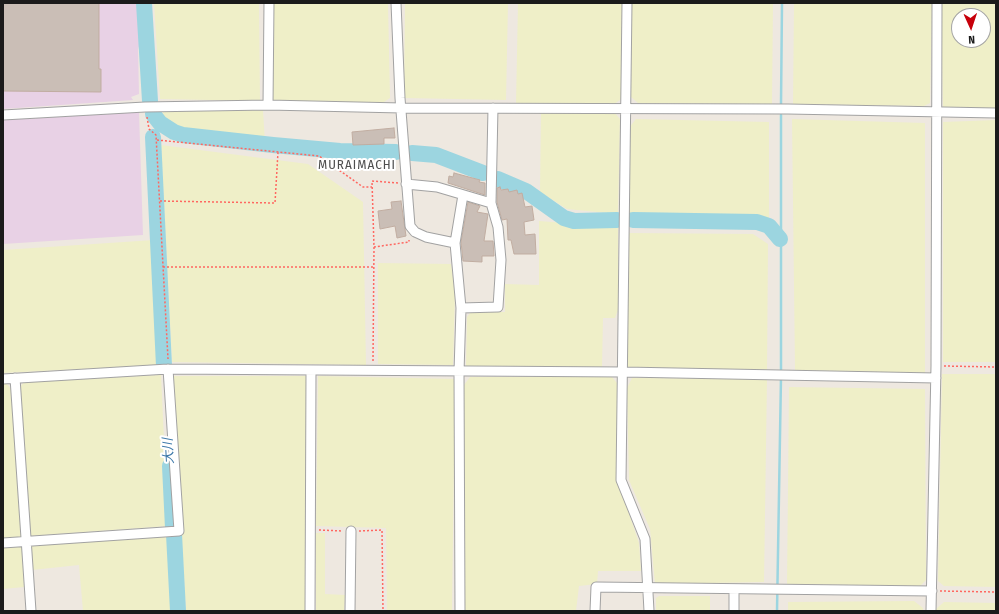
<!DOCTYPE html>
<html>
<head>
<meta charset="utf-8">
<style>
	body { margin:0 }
	#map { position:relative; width:999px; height:614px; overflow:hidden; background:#eee8e0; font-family:"Fira Sans Condensed",sans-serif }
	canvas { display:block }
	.frame { position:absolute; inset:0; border:4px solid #1b1b1b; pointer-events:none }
	.north { position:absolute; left:951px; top:8px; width:40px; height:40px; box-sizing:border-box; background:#fff; border:1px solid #a4a4a4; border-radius:50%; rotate:177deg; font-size:11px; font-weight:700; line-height:16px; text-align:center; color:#1b1b1b }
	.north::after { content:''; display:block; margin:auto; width:14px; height:18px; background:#c7000b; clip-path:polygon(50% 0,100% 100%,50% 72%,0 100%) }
</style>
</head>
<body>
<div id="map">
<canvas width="999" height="614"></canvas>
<div class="frame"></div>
<div class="north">N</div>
</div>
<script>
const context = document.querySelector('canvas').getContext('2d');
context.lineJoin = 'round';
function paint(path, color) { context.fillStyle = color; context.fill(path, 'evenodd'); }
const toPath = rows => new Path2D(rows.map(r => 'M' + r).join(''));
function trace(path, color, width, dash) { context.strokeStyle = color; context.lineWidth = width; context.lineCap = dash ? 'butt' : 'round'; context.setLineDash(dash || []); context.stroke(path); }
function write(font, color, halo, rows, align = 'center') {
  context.font = font + ' "Fira Sans Condensed","Noto Sans JP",sans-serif'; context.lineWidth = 4; context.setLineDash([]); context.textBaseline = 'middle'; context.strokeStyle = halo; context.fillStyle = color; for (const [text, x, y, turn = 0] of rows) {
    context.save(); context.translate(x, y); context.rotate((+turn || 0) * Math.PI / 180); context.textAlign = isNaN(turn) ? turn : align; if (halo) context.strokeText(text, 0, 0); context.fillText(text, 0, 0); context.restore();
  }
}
paint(toPath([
	[3,3,141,3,143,34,138,49,139,94,131,97,133,100,3,109],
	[139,112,143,235,3,244,3,120]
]), '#e8d1e5');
paint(toPath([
	[154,3,259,3,260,101,160,99],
	[274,3,388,3,390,98,381,104,272,101],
	[405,3,508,3,506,100,404,98],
	[518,3,622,3,621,99,613,105,516,103],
	[632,3,773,3,772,104,638,103,631,97],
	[794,3,932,3,930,103,924,106,793,104],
	[941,3,996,3,996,108,943,108],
	[959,16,983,16,983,40,959,40],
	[163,108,263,110,265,142,177,130,162,119],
	[541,112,614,112,620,119,618,214,567,209,540,192],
	[636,119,769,122,769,219,629,217,628,129],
	[792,119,925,123,925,373,795,370],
	[996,120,996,362,943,362,943,122],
	[161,145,308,164,363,202,366,365,172,362],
	[539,221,618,227,618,310,615,318,603,318,602,367,466,366,467,317,471,312,505,312,505,284,539,285],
	[628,233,753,234,768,244,767,374,637,374,625,367],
	[154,240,161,365,3,373,3,250],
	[378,263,451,264,455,293,453,365,378,364],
	[942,374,996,374,996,587,944,586,938,581],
	[161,375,168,526,30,536,20,387,24,382],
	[172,376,308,376,306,611,186,611],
	[318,376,455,379,452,611,387,611,386,528,316,526],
	[470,377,612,377,617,383,618,481,639,543,641,571,598,571,597,584,579,586,576,611,464,611,464,385],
	[632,378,767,379,764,582,655,584,650,529,629,480,627,388],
	[3,383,6,383,12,390,23,538,3,539],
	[789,387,925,389,926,580,920,586,787,584],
	[316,533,325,533,325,594,345,595,344,611,316,611],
	[169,536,173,611,83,611,79,565,32,570,30,544],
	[3,547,22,547,24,587,3,589],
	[659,596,710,596,710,611,656,611,656,598],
	[914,601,923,608,923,611,788,611,788,602],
	[944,602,996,603,996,611,936,611,936,609]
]), '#efefc8');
trace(toPath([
	[781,104,782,3],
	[781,372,781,115],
	[777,611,781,377]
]), '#9cd5e0', 2.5);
trace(toPath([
	[144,3,150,101],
	[153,114,160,123,174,132,183,135,273,145,340,151,396,152],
	[153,137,164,366],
	[412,153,436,155,483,173],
	[498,179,526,191,564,218,574,221,617,220],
	[633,220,757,222,769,226,780,239],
	[170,466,173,528],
	[174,534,178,611]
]), '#9cd5e0', 16);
const building = toPath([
	[3,3,99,3,99,69,101,69,101,92,3,91,3,3],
	[394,128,395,138,384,138,384,144,353,145,352,132,394,128],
	[454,173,480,180,479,182,485,183,485,195,448,183,449,176,453,177,454,173],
	[500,187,501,190,508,189,509,192,517,190,518,194,522,193,525,207,532,206,534,220,524,222,525,235,535,234,536,254,514,254,511,240,508,240,507,219,502,220,497,202,497,188,500,187],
	[401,201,406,236,397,238,395,226,380,229,378,211,392,209,391,202,401,201],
	[468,202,480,206,477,212,488,214,484,241,493,241,494,256,482,256,482,262,463,261,461,242,468,202]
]);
paint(building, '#cabeb6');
trace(building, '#c1ada1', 1);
const minor = toPath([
	[396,3,400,98,410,226,415,232,426,237,455,243,461,308,459,372,460,611],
	[627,3,621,480,645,539,649,611],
	[268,105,269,3],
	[3,115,145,107,268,105,402,108,788,109,996,113],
	[406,184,437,187,491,203,498,227,501,260,498,307,461,308],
	[491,203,493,108],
	[455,243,463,195],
	[15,378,31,611],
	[3,379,168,369,624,372,936,378],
	[3,543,179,531,168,369],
	[310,611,311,370],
	[350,611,351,531],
	[595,611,596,587,932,591],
	[734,611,734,590],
	[931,611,936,366,937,3]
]);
trace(minor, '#a2a2a2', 11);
trace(toPath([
	[147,117,149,129,156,135,168,359],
	[157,140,319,156,363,187,372,187],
	[398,183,372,181,374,247,409,242,409,240],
	[160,201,275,203,278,152],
	[163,267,374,267],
	[373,361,374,247],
	[944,366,996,367],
	[319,530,343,531],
	[359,531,382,530,383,611],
	[940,591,996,592]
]), '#ff6760', 1.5, [2, 2]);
trace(minor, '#fff', 9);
context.letterSpacing = '1px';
write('13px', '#4e4e4e', '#fff', [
	["MURAIMACHI",357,165]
]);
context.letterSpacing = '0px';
write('italic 13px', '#3f7aaa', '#fff', [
	["大川",169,451,-93]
]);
</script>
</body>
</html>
